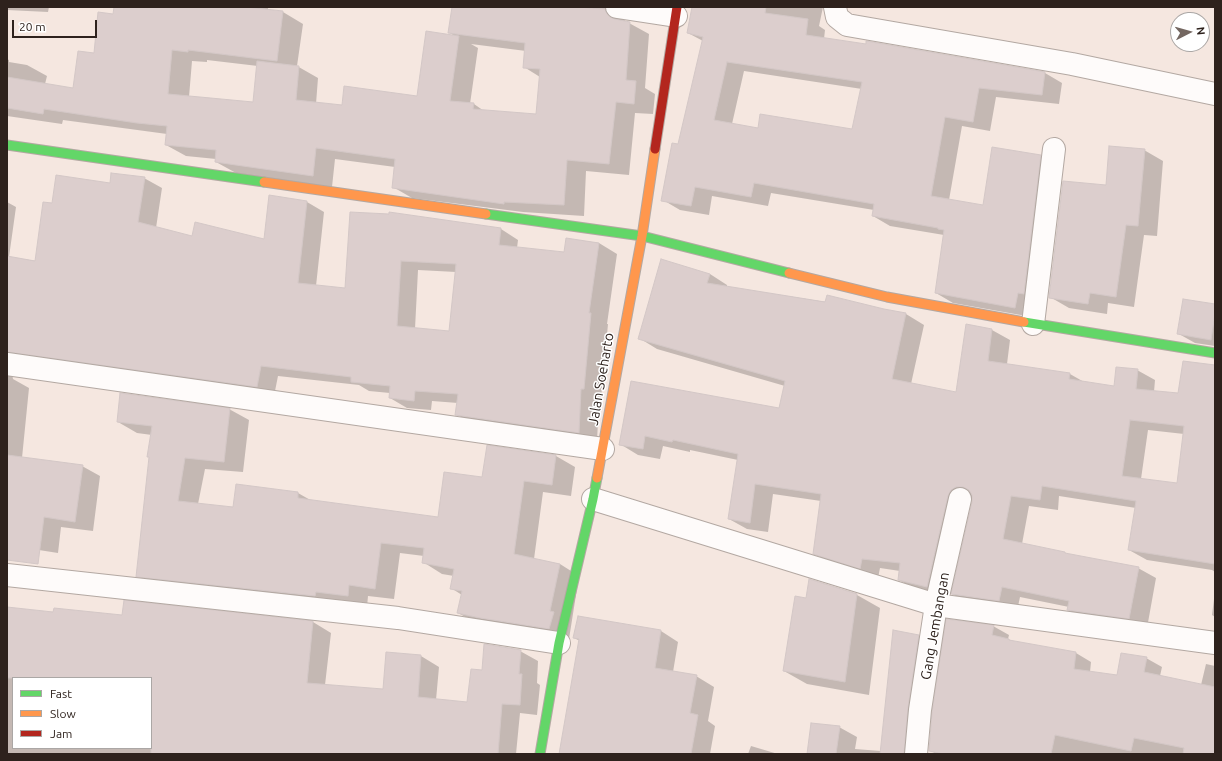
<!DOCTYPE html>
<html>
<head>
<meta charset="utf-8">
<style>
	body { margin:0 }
	#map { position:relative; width:1222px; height:761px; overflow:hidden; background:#f5e7e0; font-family:Ubuntu,sans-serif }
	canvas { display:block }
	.frame { position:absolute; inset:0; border:8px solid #2e221d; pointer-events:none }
	.legend { position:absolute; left:12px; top:677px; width:140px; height:72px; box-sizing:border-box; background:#fff; border:1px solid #aba7a5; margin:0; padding:5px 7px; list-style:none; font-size:12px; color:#2e221d }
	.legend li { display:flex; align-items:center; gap:8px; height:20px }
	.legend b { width:20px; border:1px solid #aba7a5 }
	.north { position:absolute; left:1170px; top:12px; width:40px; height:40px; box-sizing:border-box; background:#fff; border:1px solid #aba7a5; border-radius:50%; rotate:84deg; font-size:11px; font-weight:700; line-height:16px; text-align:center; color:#2e221d }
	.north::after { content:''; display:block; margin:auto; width:14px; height:18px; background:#746761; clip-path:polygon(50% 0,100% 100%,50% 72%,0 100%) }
	.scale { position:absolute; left:12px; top:20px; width:85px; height:18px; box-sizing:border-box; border:2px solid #2e221d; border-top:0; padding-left:5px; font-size:12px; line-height:14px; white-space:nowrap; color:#2e221d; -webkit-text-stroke:3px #fff; paint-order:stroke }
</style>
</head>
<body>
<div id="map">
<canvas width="1222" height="761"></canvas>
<div class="frame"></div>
<ul class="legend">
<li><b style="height:5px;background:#63d668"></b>Fast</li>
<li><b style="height:5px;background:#ff974d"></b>Slow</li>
<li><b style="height:5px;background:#b3261e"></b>Jam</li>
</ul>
<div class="north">N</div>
<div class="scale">20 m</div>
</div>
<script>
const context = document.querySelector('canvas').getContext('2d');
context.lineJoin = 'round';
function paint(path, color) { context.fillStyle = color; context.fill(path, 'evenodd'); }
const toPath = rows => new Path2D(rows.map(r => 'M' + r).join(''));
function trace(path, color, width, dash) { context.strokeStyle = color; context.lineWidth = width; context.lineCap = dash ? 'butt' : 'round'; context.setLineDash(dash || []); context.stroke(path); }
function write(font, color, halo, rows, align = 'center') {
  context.font = font + ' Ubuntu,sans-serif'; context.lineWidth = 3; context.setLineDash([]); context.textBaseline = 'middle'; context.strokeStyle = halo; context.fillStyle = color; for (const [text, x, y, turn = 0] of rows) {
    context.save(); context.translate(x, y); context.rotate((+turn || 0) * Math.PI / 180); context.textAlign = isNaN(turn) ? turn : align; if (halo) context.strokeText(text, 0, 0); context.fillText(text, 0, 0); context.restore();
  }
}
paint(toPath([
	[7,7,49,7,48,12,7,10],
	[115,7,268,7,268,11,283,12,303,24,297,66,318,78,316,104,343,107,417,97,456,37,450,33,453,7,632,7,624,17,625,22,629,23,649,34,645,88,655,94,653,114,635,113,629,175,586,171,584,216,523,212,412,198,393,187,395,167,335,159,332,187,236,173,216,162,216,159,186,156,166,145,167,134,63,120,62,124,7,116,7,59,9,60,9,62,27,65,47,76,45,84,74,89,95,54,114,15],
	[471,44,526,51,524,67,540,77,537,115,484,111,474,104,470,104,478,48],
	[207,60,258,66,254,103,189,97,192,61,207,62],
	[693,7,823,7,819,26,825,30,824,39,1045,73,1062,83,1059,104,996,97,990,131,962,126,949,200,984,206,1040,156,1058,166,1032,317,953,303,936,293,944,235,890,226,873,216,874,210,771,193,768,206,712,196,709,215,680,210,663,200,679,145,703,41,688,33],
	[744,71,862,89,853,130,759,129,732,124],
	[1144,150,1163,161,1157,236,1144,235,1134,307,1108,303,1107,314,1069,308,1050,297],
	[144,178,162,188,156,228,193,237,265,240,307,202,324,212,316,286,346,289,351,213,501,229,518,240,517,248,565,253,567,239,599,243,617,254,607,324,608,324,601,399,599,399,597,442,473,424,456,414,458,403,432,401,431,410,407,408,390,398,390,393,369,391,359,385,278,376,274,396,12,373,13,379,29,388,22,458,82,466,100,476,93,531,61,527,58,553,7,545,7,202,16,207,9,257,36,261,52,205,111,184],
	[418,270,456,272,450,332,415,329],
	[710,274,727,285,727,287,906,314,924,325,911,384,957,393,967,326,992,330,1010,340,1007,364,1070,374,1084,382,1115,387,1137,370,1155,380,1154,392,1179,394,1215,366,1215,572,1212,570,1147,560,1129,550,1136,508,1059,496,1058,510,1029,506,1022,544,1065,553,1069,555,1138,568,1156,578,1147,628,1086,620,1068,610,1069,607,1020,597,1017,611,970,604,952,594,973,498,969,500,945,596,917,590,899,580,900,571,880,568,878,578,832,564,814,553,821,501,773,494,768,532,747,529,729,519,738,460,690,450,690,452,663,446,660,459,638,455,620,444,631,382,780,409,785,386,657,349,639,338],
	[1148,430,1184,434,1178,484,1141,479],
	[1215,305,1215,346,1195,343,1179,334],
	[229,409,249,420,243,472,205,469,198,504,234,508,237,485,298,493,312,501,439,518,483,478,556,456,575,467,571,496,543,492,534,559,560,564,579,576,569,639,478,624,458,613,462,595,451,588,454,576,442,574,423,562,424,556,400,553,394,599,368,596,367,607,156,587,137,576,152,435,137,433,118,422],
	[1215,591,1215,617,1212,615],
	[857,595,880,608,869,695,807,684,784,671,807,599],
	[7,609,54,613,123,616,313,622,331,633,325,685,384,690,387,653,421,656,439,667,436,700,468,703,483,671,520,651,538,661,537,683,540,685,537,715,520,713,516,754,7,754],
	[13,678,151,678,151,748,13,748],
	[993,626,1009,635,1008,639,1012,641,1076,653,1091,662,1090,672,1118,676,1146,658,1162,667,1160,676,1201,685,1206,664,1215,666,1215,754,936,754,930,750],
	[661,631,678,642,673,672,696,676,714,687,708,721,715,726,710,754,560,754,580,641,574,638],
	[918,636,936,646,922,754,808,754,839,727,857,737,855,749,881,751],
	[751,746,778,754,748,754]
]), '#0003');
const building = toPath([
	[114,7,246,7,283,11,277,61,188,50,188,52,172,50,168,94,253,102,257,61,299,66,296,100,342,105,344,86,417,96,426,31,459,36,450,101,474,103,473,109,536,114,540,69,523,68,525,43,448,33,452,7,578,7,605,9,606,12,610,17,615,19,630,22,626,80,636,81,634,104,616,102,609,164,567,160,564,205,504,202,504,204,392,188,395,159,316,148,313,176,215,162,216,150,165,145,167,126,137,123,44,109,43,114,7,108,7,77,73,88,78,51,94,53,98,12,113,14,114,7],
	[692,7,766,7,765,13,808,19,806,35,866,44,866,41,1045,72,1042,95,979,88,973,122,945,117,931,196,983,205,992,147,1041,155,1024,294,1018,293,1015,308,935,293,944,230,938,229,938,228,872,216,874,204,754,183,751,197,695,187,691,206,661,201,672,143,678,144,703,37,687,33,692,7],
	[727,62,862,82,852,129,760,114,758,128,714,120,727,62],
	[1109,146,1145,149,1138,226,1126,225,1116,297,1090,293,1088,304,1049,298,1063,181,1106,185,1109,146],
	[111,173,145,177,138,222,192,236,195,222,264,239,269,195,307,201,298,283,345,288,350,212,389,214,389,212,501,228,499,245,564,252,566,238,599,243,589,313,591,313,584,389,581,389,579,433,455,415,458,394,415,391,414,401,389,398,390,386,351,382,351,377,261,366,257,387,7,352,7,256,35,261,43,202,52,203,56,175,110,183,111,173],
	[401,261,456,264,449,331,397,326,401,261],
	[661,259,710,274,707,283,825,302,827,295,884,309,906,313,892,379,956,392,966,324,992,329,988,361,1070,373,1069,379,1114,386,1116,367,1138,369,1136,389,1178,393,1183,361,1215,365,1215,564,1128,550,1136,501,1042,486,1040,500,1011,496,1003,539,1065,552,1065,553,1139,567,1129,619,1067,610,1069,601,1002,587,999,601,951,594,972,502,972,495,969,490,963,487,956,487,951,490,948,496,927,587,898,580,900,563,862,559,860,569,813,554,821,494,755,484,750,523,728,519,738,454,673,440,672,442,645,436,643,449,619,445,631,381,779,408,785,381,638,339,661,259],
	[1130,420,1184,426,1177,483,1122,476,1130,420],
	[1183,299,1215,304,1215,314,1211,340,1177,334,1183,299],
	[120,393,230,408,224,462,185,458,178,501,233,507,236,484,298,492,298,498,438,517,444,472,482,477,487,445,556,455,552,485,524,481,514,554,560,564,550,611,554,612,549,629,480,618,457,613,462,591,450,589,454,569,422,563,424,548,381,543,375,589,349,585,348,596,316,592,315,596,136,577,149,457,147,457,152,426,117,422,120,393],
	[7,455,83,465,75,522,44,517,38,564,7,560,7,455],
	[809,579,857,594,845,682,783,671,795,596,806,598,809,579],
	[124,600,313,621,307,683,383,689,386,652,421,655,418,697,467,702,471,669,482,670,484,644,521,650,519,674,522,674,520,705,502,704,498,754,151,754,151,678,7,678,7,607,53,612,54,608,122,615,124,600],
	[578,616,661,630,655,668,697,675,690,713,698,715,691,754,559,754,579,639,573,638,578,616],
	[946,619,994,625,992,635,1009,639,1009,640,1076,652,1074,669,1117,675,1121,653,1147,657,1144,672,1215,687,1215,754,1183,754,1184,748,1134,738,1131,751,1055,735,1051,754,943,754,929,751,932,712,946,619],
	[893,630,919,635,908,708,904,754,880,754,893,630],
	[811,723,840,726,836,754,807,754,811,723]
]);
paint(building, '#dccecd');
trace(building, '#d3c7c6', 1);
const street = toPath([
	[617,7,676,16],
	[835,7,837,17,847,25,1072,64,1215,94],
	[1033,324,1054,149],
	[7,364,603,449],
	[593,499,936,605,1215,643],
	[7,575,398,618,559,643],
	[916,754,920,710,936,605,960,499]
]);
const fast = toPath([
	[7,145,264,182],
	[486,214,642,236,789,273],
	[1024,322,1215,353],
	[540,754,559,643,593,499,597,478]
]);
const slow = toPath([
	[264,182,486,214],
	[789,273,887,297,1024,322],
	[597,478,642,236,655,149]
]);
const jam = toPath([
	[655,149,677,7]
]);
trace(street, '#b3a8a2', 24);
trace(fast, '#b3a8a2', 11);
trace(slow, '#b3a8a2', 11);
trace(jam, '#b3a8a2', 11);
trace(street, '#fefbfa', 22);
trace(fast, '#63d668', 9);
trace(slow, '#ff974d', 9);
trace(jam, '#b3261e', 9);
write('14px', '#2e221d', '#fff', [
	["Jalan Soeharto",601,379,-80],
	["Gang Jembangan",935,626,-80]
]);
</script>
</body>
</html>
